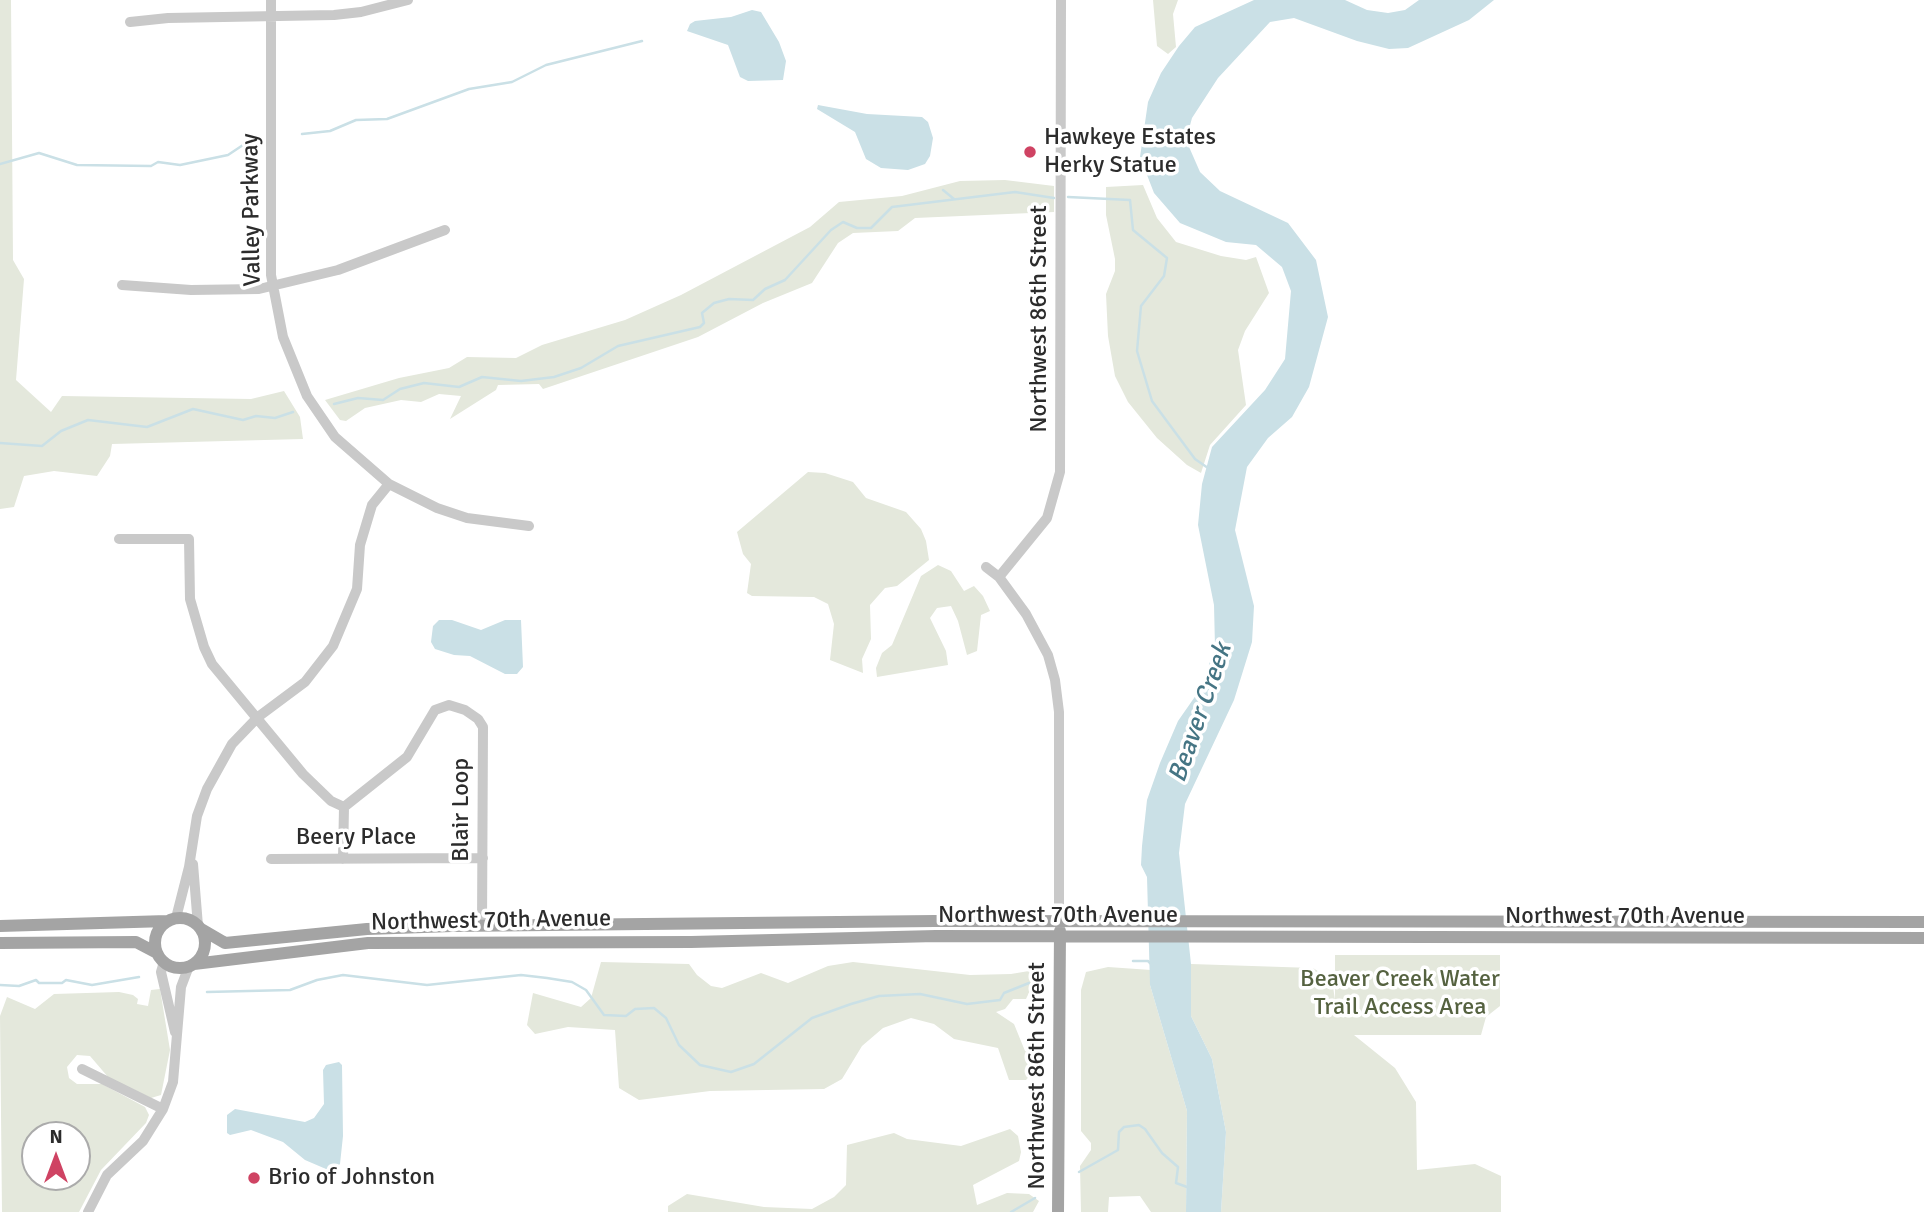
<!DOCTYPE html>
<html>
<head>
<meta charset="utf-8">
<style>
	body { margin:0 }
	#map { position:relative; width:1924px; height:1212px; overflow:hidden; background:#fff; font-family:Signika,sans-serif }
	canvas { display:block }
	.north { position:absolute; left:21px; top:1121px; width:70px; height:70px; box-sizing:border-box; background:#fff; border:2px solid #ababab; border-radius:50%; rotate:0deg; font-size:19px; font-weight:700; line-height:28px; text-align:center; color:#2c2c2c }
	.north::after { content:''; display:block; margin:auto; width:24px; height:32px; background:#cf4363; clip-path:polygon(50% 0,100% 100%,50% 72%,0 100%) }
</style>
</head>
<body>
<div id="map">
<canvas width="1924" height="1212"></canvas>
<div class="north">N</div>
</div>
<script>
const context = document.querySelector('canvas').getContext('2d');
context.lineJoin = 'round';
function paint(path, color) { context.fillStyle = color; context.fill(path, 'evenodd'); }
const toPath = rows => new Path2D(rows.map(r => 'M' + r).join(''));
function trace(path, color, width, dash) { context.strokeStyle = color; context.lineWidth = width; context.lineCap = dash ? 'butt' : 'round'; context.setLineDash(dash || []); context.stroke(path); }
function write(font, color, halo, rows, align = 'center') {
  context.font = font + ' Signika,sans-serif'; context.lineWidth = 7; context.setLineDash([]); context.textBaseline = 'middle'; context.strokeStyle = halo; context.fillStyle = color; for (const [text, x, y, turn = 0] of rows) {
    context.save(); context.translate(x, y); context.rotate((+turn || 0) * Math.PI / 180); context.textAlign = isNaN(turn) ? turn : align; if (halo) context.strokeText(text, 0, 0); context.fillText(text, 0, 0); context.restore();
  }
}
paint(toPath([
	[0,0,11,0,13,260,24,279,16,380,51,412,62,396,251,399,284,391,300,417,303,439,112,444,110,456,97,476,54,471,24,476,14,507,0,509],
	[1153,0,1178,0,1173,14,1176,47,1168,54,1157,46],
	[1005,180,1054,186,1054,212,915,218,898,231,853,233,838,243,812,283,763,303,698,337,543,389,539,384,498,385,496,390,450,419,461,396,439,394,421,402,401,400,365,408,346,421,340,420,325,400,399,378,449,368,467,357,516,358,542,345,625,320,681,295,810,227,839,202,902,196,960,181],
	[1143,185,1157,218,1176,242,1221,256,1246,260,1256,257,1269,293,1245,331,1238,350,1246,405,1210,445,1201,473,1187,465,1157,438,1128,402,1115,376,1108,336,1106,294,1115,271,1115,259,1106,215,1106,187],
	[808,472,825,473,853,482,866,498,906,512,921,529,926,541,929,560,897,586,885,588,870,605,871,639,862,659,863,673,830,660,834,624,828,604,814,597,752,596,747,593,751,564,743,554,737,532],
	[938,565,951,571,964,591,974,586,983,596,990,611,981,615,977,651,967,655,958,621,951,606,937,608,930,618,946,651,948,665,877,677,876,668,882,653,892,645,921,576],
	[1335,955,1500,955,1500,1006,1486,1017,1481,1035,1354,1035,1395,1068,1416,1102,1417,1170,1475,1164,1501,1176,1501,1212,1221,1212,1226,1132,1212,1059,1191,1016,1191,964,1313,968,1332,980,1335,1000],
	[601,962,689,964,697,975,711,986,722,988,761,973,788,983,828,966,853,962,970,975,1011,974,1029,971,1034,982,1026,999,1013,999,1005,1009,996,1012,1014,1024,1025,1051,1035,1055,1035,1070,1026,1080,1009,1080,998,1048,954,1039,934,1024,911,1018,883,1028,862,1046,842,1079,824,1089,710,1091,639,1100,619,1088,615,1030,568,1027,535,1034,527,1025,533,993,581,1007,591,998],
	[1108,967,1151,970,1150,985,1187,1111,1186,1212,1151,1212,1140,1196,1109,1197,1108,1212,1081,1212,1080,1166,1091,1150,1091,1143,1081,1131,1081,990,1086,972],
	[160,989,170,1050,161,1095,151,1098,108,1077,90,1056,77,1055,67,1067,69,1078,77,1084,102,1084,145,1107,149,1115,146,1123,101,1170,79,1212,2,1212,0,1016,7,997,35,1009,54,994,119,992,133,995,138,999,137,1004,148,1006,151,990],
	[35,1135,77,1135,77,1177,35,1177],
	[1010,1129,1018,1136,1021,1152,1019,1161,973,1185,977,1205,1007,1193,1029,1194,1039,1201,1033,1212,668,1212,668,1206,687,1194,764,1207,812,1209,834,1197,846,1185,847,1145,894,1133,907,1139,961,1146]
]), '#e4e8dc');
paint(toPath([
	[1254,0,1345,0,1367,10,1388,13,1405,10,1419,0,1494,0,1469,20,1408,48,1389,49,1357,41,1294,18,1270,22,1218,78,1192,118,1186,140,1200,172,1220,191,1288,223,1316,260,1328,317,1309,387,1292,417,1268,438,1247,467,1235,530,1254,606,1252,642,1234,700,1185,804,1179,853,1191,964,1191,1016,1212,1059,1226,1132,1221,1212,1186,1212,1187,1111,1150,985,1147,877,1141,865,1142,846,1147,800,1160,763,1178,721,1201,688,1215,647,1214,605,1198,525,1202,484,1212,447,1265,390,1285,359,1291,291,1282,267,1256,245,1226,242,1180,223,1154,193,1140,157,1148,102,1161,73,1179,46,1195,27],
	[752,10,761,12,779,42,786,61,783,80,748,81,740,77,728,45,687,31,690,24,695,21,731,17],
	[818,105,867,114,922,117,928,122,933,138,930,156,925,164,908,170,881,168,866,159,855,132,817,109],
	[439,620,452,620,481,630,505,620,521,620,523,667,517,674,505,674,470,656,454,655,435,649,431,642,433,626],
	[339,1062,342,1065,343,1136,340,1164,335,1168,326,1169,305,1160,283,1142,251,1130,230,1135,227,1133,227,1115,235,1109,305,1122,314,1118,324,1104,323,1070,326,1065]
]), '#cae0e6');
trace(toPath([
	[302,134,330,131,356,120,387,119,469,89,512,82,546,65,642,41],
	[0,164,39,153,77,165,151,166,158,162,180,165,228,155,246,143,255,142],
	[943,190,954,199],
	[1068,197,1130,200,1133,230,1167,258,1164,276,1141,306,1137,351,1152,401,1195,459,1208,468],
	[334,404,358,398,383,400,400,389,424,383,459,387,482,377,521,381,554,377,581,368,618,346,700,327,704,323,702,313,714,303,729,299,753,300,765,289,785,280,831,230,843,222,857,228,871,228,892,207,1015,192,1054,198],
	[0,443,42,446,61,431,88,420,147,427,193,409,243,420,256,416,275,418,293,412],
	[1133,961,1148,961,1152,965],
	[0,985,19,986,36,980,39,983,62,983,66,980,92,985,139,977],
	[207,992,290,990,317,980,343,975,427,985,521,975,547,978,572,982,586,990,604,1015,626,1016,635,1009,654,1008,666,1018,679,1045,700,1065,731,1072,754,1064,812,1018,851,1004,879,996,920,994,967,1004,1000,1000,1004,993,1029,983],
	[1079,1172,1118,1150,1119,1132,1124,1127,1139,1125,1145,1129,1162,1153,1178,1167,1176,1183,1187,1187],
	[1011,1212,1035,1198]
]), '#cae0e6', 2.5);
trace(toPath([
	[271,0,271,275,283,337,307,396,335,437,389,484,437,508,467,518,529,526],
	[130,22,168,18,334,15,361,12,408,0],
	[122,285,191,290,259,289,338,270,445,230],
	[119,539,189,539,190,599,204,647,212,664,303,774,331,801,344,807],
	[986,567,999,577,1026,614,1048,655,1055,680,1059,712,1059,924],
	[999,577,1047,518,1060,472,1061,0],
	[271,859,483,858],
	[343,859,344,807,407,757,435,710,449,705,465,710,478,719,483,727,482,926],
	[193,864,198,926],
	[176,918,189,867,197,816,207,789,232,744,258,717,305,682,333,646,357,589,360,545,372,505,389,484],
	[164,962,161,972,175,1032],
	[82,1069,163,1109],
	[88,1212,107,1175,143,1141,163,1109,173,1082,181,987,189,966]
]), '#c9c9c9', 10);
trace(toPath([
	'155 943a25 25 0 1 1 50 0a25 25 0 1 1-50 0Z',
	[0,926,167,921],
	[201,929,225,943,367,929,452,926,935,921,1924,922],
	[0,943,136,942,157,953],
	[194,964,368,943,691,942,936,936,1924,938],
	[1058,1212,1060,931]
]), '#a4a4a4', 12);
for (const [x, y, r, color] of [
	[1030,152,7,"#cf4363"],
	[254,1178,7,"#cf4363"]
]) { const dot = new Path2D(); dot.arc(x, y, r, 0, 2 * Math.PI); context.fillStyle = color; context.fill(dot); trace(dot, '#fff', 2.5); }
write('24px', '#2c2c2c', '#fff', [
	["Hawkeye Estates",1044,138],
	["Herky Statue",1044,166],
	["Brio of Johnston",268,1178]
], 'left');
write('24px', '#2c2c2c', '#fff', [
	["Valley Parkway",252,210,-91],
	["Northwest 86th Street",1040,319,-90],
	["Blair Loop",462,810,-90],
	["Beery Place",356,838],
	["Northwest 70th Avenue",1058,916],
	["Northwest 70th Avenue",1625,917],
	["Northwest 70th Avenue",491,921,-1],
	["Northwest 86th Street",1038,1076,-90]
]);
write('24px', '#556240', '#fff', [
	["Beaver Creek Water",1400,980],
	["Trail Access Area",1400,1008]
]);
write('italic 26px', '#457584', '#fff', [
	["Beaver Creek",1201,713,-71]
]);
</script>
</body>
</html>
